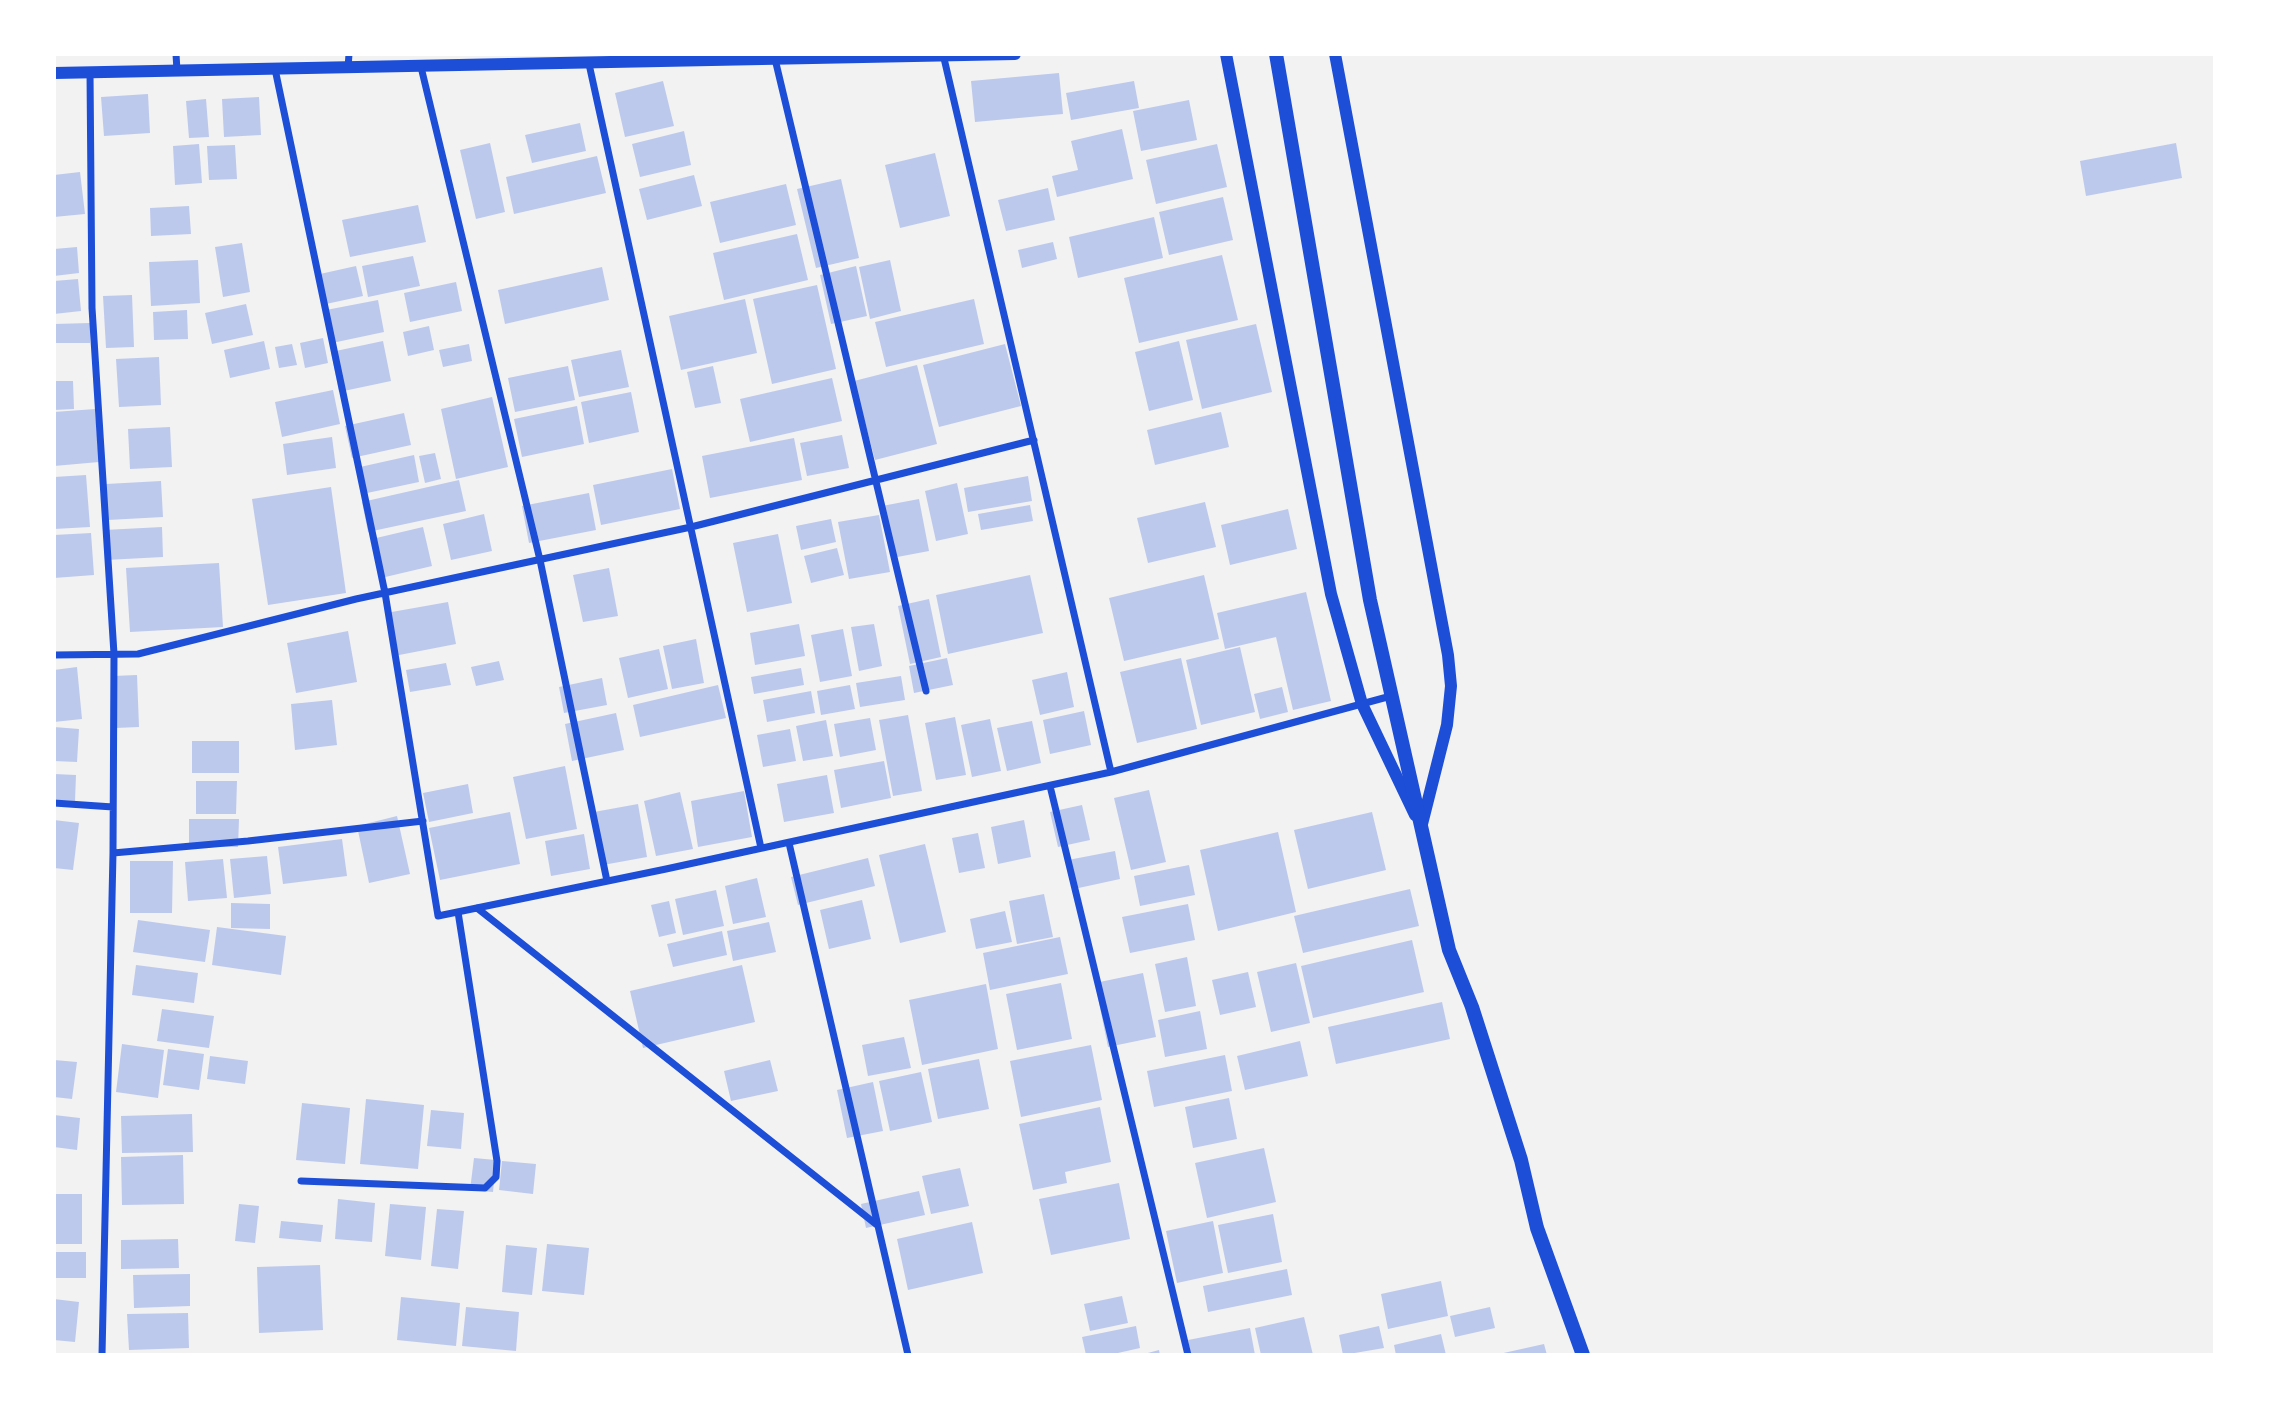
<!DOCTYPE html>
<html>
<head>
<meta charset="utf-8">
<style>
	body { margin:0 }
	#map { position:relative; width:2269px; height:1409px; overflow:hidden; background:#f2f2f2; font-family:"Public Sans",sans-serif }
	canvas { display:block }
	.frame { position:absolute; inset:0; border:56px solid #fff; pointer-events:none }
</style>
</head>
<body>
<div id="map">
<canvas width="2269" height="1409"></canvas>
<div class="frame"></div>
</div>
<script>
const context = document.querySelector('canvas').getContext('2d');
context.lineJoin = 'round';
function paint(path, color) { context.fillStyle = color; context.fill(path, 'evenodd'); }
const toPath = rows => new Path2D(rows.map(r => 'M' + r).join(''));
function trace(path, color, width, dash) { context.strokeStyle = color; context.lineWidth = width; context.lineCap = dash ? 'butt' : 'round'; context.setLineDash(dash || []); context.stroke(path); }
paint(toPath([
	[1059,73,1063,114,975,122,971,81],
	[663,81,674,126,625,137,615,93],
	[1134,81,1139,108,1071,120,1066,93],
	[148,94,150,133,104,136,101,97],
	[259,97,261,135,224,137,222,99],
	[206,99,209,137,189,138,186,101],
	[1189,100,1197,140,1141,151,1133,111],
	[580,123,586,151,532,163,525,135],
	[1122,129,1133,179,1057,197,1052,176,1078,170,1071,141],
	[684,131,691,165,640,177,632,144],
	[490,143,505,212,476,219,460,150],
	[2176,143,2182,178,2086,196,2080,161],
	[199,144,202,183,175,185,173,146],
	[1217,144,1227,187,1156,204,1146,160],
	[235,145,237,179,209,180,207,146],
	[935,153,950,216,900,228,885,165],
	[597,156,606,193,514,214,506,177],
	[80,172,85,214,54,217,54,175],
	[694,175,702,206,647,220,639,189],
	[841,179,859,258,816,268,797,189],
	[786,184,796,225,720,243,710,202],
	[1048,188,1055,220,1006,231,998,200],
	[1223,197,1233,240,1169,255,1159,212],
	[418,205,426,242,350,257,342,220],
	[189,206,191,234,151,236,150,208],
	[1154,217,1163,258,1078,278,1069,237],
	[797,234,808,280,724,300,713,253],
	[1053,242,1057,259,1022,268,1018,250],
	[242,243,250,292,223,297,215,247],
	[77,247,79,273,54,276,54,249],
	[1222,255,1238,320,1139,343,1124,278],
	[413,256,420,286,368,297,362,266],
	[198,260,200,303,151,306,149,262],
	[890,260,901,311,870,319,859,267],
	[356,266,363,296,326,304,320,274],
	[856,266,867,316,831,324,820,275],
	[602,267,609,300,505,324,498,290],
	[78,279,81,311,54,314,54,281],
	[456,282,462,311,410,322,404,293],
	[817,285,836,369,772,384,753,299],
	[132,295,134,347,106,348,103,296],
	[745,299,757,353,681,370,669,316],
	[974,299,984,344,886,367,875,322],
	[378,300,384,332,332,343,326,310],
	[246,304,253,335,212,344,205,313],
	[187,310,188,339,154,340,153,312],
	[90,323,90,343,54,343,54,324],
	[1256,324,1272,392,1202,409,1186,340],
	[429,326,434,350,408,356,403,332],
	[323,338,328,363,305,368,300,343],
	[264,341,270,369,230,378,224,350],
	[383,341,391,381,339,392,331,352],
	[1179,341,1193,400,1149,411,1135,352],
	[292,344,297,365,279,368,275,347],
	[469,344,472,361,443,367,439,350],
	[1005,344,1021,406,939,427,923,365],
	[621,350,629,387,579,397,571,360],
	[159,357,161,405,119,407,116,359],
	[917,365,937,444,875,460,854,381],
	[568,366,575,400,515,412,508,378],
	[713,366,721,403,695,408,687,372],
	[832,378,842,421,750,442,740,399],
	[54,381,73,381,74,409,54,410],
	[333,390,340,424,282,437,275,402],
	[631,392,639,432,589,443,581,402],
	[492,397,508,467,456,479,441,409],
	[577,406,584,444,522,457,514,419],
	[95,409,99,462,54,466,54,412],
	[1221,412,1229,447,1155,465,1147,430],
	[404,413,411,445,352,458,345,426],
	[170,427,172,467,130,469,128,429],
	[842,435,849,468,807,476,800,443],
	[332,437,336,468,287,475,283,444],
	[794,438,802,480,710,498,702,456],
	[435,453,441,479,425,483,419,456],
	[414,455,419,482,367,493,360,467],
	[672,469,680,509,601,525,593,485],
	[86,475,90,527,54,529,54,477],
	[1028,476,1032,501,968,512,964,488],
	[459,480,466,511,368,532,362,502],
	[161,481,163,517,108,520,106,484],
	[957,483,968,534,936,541,925,491],
	[331,487,346,593,268,605,252,499],
	[589,493,596,530,529,543,522,506],
	[919,499,929,551,892,558,882,506],
	[1205,502,1216,547,1148,563,1137,518],
	[1030,505,1033,521,981,530,978,514],
	[1288,509,1297,549,1230,565,1221,525],
	[484,514,492,551,451,560,443,524],
	[879,515,890,572,849,579,838,522],
	[831,519,836,542,801,550,796,526],
	[162,527,163,557,106,560,104,530],
	[423,527,432,566,381,578,372,539],
	[91,533,94,575,54,578,54,535],
	[778,534,792,603,747,612,733,543],
	[837,548,844,575,811,583,804,556],
	[219,563,223,627,130,632,126,568],
	[609,568,618,616,583,622,573,575],
	[1030,575,1043,633,948,654,936,595],
	[1204,575,1219,639,1124,661,1109,598],
	[1306,592,1331,701,1293,710,1276,637,1225,649,1217,613],
	[929,599,941,657,910,664,898,606],
	[448,602,456,644,394,656,386,613],
	[799,624,805,656,755,665,750,633],
	[874,624,882,666,859,671,851,627],
	[843,629,852,676,820,682,811,635],
	[348,631,357,682,296,693,287,643],
	[696,639,704,683,672,689,663,646],
	[1240,647,1255,712,1201,725,1186,660],
	[659,649,668,689,628,698,619,658],
	[947,658,953,685,914,693,909,666],
	[1181,658,1197,729,1137,743,1120,672],
	[499,661,504,680,476,686,471,667],
	[446,663,451,685,410,692,406,670],
	[77,667,82,719,54,722,54,670],
	[801,668,804,685,754,694,751,677],
	[1067,672,1074,707,1040,715,1032,680],
	[137,675,139,727,115,728,113,676],
	[901,676,905,700,860,707,856,683],
	[602,678,607,705,564,713,559,687],
	[718,685,726,718,640,737,633,705],
	[850,685,855,709,821,715,817,691],
	[1282,687,1288,712,1260,719,1254,694],
	[811,691,815,713,767,722,763,700],
	[332,700,337,745,295,750,291,704],
	[1084,711,1091,745,1050,754,1043,720],
	[616,713,624,750,572,761,565,724],
	[908,715,922,791,893,796,879,720],
	[955,717,966,775,936,780,925,723],
	[870,718,876,750,840,757,834,724],
	[990,719,1001,771,972,777,961,725],
	[826,720,833,756,803,761,796,726],
	[1032,721,1041,763,1007,771,997,728],
	[54,727,79,729,77,762,54,761],
	[790,729,796,761,763,767,757,735],
	[192,741,239,741,239,773,192,773],
	[884,761,891,798,841,808,834,770],
	[565,766,577,829,526,839,513,777],
	[54,774,76,775,75,801,54,800],
	[827,775,834,813,784,822,777,784],
	[196,781,237,781,236,814,196,814],
	[468,784,473,813,429,822,423,793],
	[1149,790,1166,862,1131,870,1114,798],
	[744,791,752,837,698,847,691,801],
	[680,792,693,849,656,856,644,801],
	[638,804,647,857,603,865,594,812],
	[1082,805,1090,840,1058,847,1050,812],
	[510,812,520,864,440,880,429,828],
	[1372,812,1386,870,1308,889,1294,830],
	[397,816,410,874,369,883,357,826],
	[189,819,239,819,238,847,189,847],
	[54,820,79,823,73,870,54,868],
	[1024,820,1031,857,998,864,991,827],
	[1278,832,1296,912,1218,931,1200,850],
	[978,833,985,868,959,873,952,838],
	[584,834,590,869,551,876,545,841],
	[342,839,347,876,283,884,278,847],
	[925,844,946,932,900,943,879,855],
	[1115,851,1120,879,1074,889,1068,860],
	[267,856,271,894,234,898,230,859],
	[868,858,875,886,798,905,791,877],
	[223,859,227,898,188,901,185,862],
	[130,861,173,861,172,913,130,913],
	[1189,865,1195,895,1140,906,1134,876],
	[757,878,766,917,733,924,725,886],
	[1410,889,1419,926,1303,953,1294,916],
	[716,890,724,926,683,935,675,899],
	[1044,894,1053,937,1017,944,1009,901],
	[862,900,871,939,829,949,820,910],
	[669,901,676,933,659,937,651,905],
	[231,903,270,904,270,929,231,928],
	[1188,904,1195,940,1130,953,1122,917],
	[1005,911,1012,942,976,949,970,919],
	[138,920,210,930,205,962,133,952],
	[769,922,776,952,733,961,727,931],
	[217,927,286,936,281,975,212,965],
	[722,931,727,955,673,967,667,944],
	[1060,937,1068,974,990,990,983,953],
	[1412,940,1424,992,1313,1018,1301,966],
	[1187,957,1196,1006,1165,1012,1155,964],
	[1296,963,1310,1023,1271,1032,1257,972],
	[136,965,198,973,194,1003,132,995],
	[742,965,755,1022,643,1048,630,991],
	[1248,972,1256,1007,1220,1015,1212,980],
	[1143,973,1156,1037,1108,1047,1095,983],
	[1061,983,1072,1039,1017,1050,1006,994],
	[986,984,998,1049,922,1065,909,1000],
	[1442,1002,1450,1039,1336,1064,1328,1027],
	[162,1009,214,1016,209,1048,157,1041],
	[1200,1011,1207,1049,1165,1057,1158,1020],
	[904,1037,911,1068,868,1076,862,1045],
	[1300,1041,1308,1076,1245,1090,1237,1056],
	[122,1044,164,1050,158,1098,116,1092],
	[1091,1045,1102,1100,1021,1117,1010,1061],
	[168,1049,204,1054,199,1090,163,1085],
	[1225,1055,1232,1091,1154,1107,1147,1071],
	[210,1056,248,1061,245,1084,207,1079],
	[979,1059,989,1109,938,1119,928,1069],
	[54,1060,77,1062,72,1099,54,1097],
	[770,1060,778,1091,731,1101,724,1071],
	[921,1072,932,1122,890,1131,879,1081],
	[873,1082,883,1131,847,1138,837,1090],
	[1229,1098,1237,1139,1193,1148,1185,1107],
	[366,1099,424,1105,418,1169,360,1164],
	[302,1103,350,1108,345,1164,296,1160],
	[1100,1107,1111,1162,1065,1172,1067,1183,1033,1190,1019,1124],
	[431,1110,464,1113,461,1149,427,1146],
	[192,1114,193,1152,122,1153,121,1116],
	[54,1115,80,1118,77,1150,54,1147],
	[1264,1148,1276,1202,1207,1218,1195,1163],
	[183,1155,184,1204,122,1205,121,1157],
	[474,1158,496,1160,493,1192,470,1190],
	[502,1161,536,1164,533,1194,499,1190],
	[960,1168,969,1206,931,1214,922,1176],
	[1119,1183,1130,1239,1051,1255,1039,1199],
	[919,1191,925,1215,866,1228,861,1204],
	[54,1194,82,1194,82,1244,54,1244],
	[338,1199,375,1203,372,1242,335,1239],
	[239,1204,259,1206,255,1243,235,1241],
	[390,1204,426,1207,421,1260,385,1256],
	[437,1209,464,1211,458,1269,431,1266],
	[1273,1214,1282,1262,1228,1273,1218,1225],
	[281,1221,323,1225,321,1242,279,1238],
	[1213,1221,1223,1273,1177,1283,1166,1231],
	[972,1222,983,1273,908,1290,897,1239],
	[178,1239,179,1268,121,1269,121,1240],
	[547,1244,589,1248,584,1295,542,1291],
	[506,1245,537,1248,532,1295,502,1292],
	[54,1252,86,1252,86,1278,54,1278],
	[320,1265,323,1330,259,1333,257,1267],
	[1287,1269,1292,1295,1208,1312,1203,1286],
	[190,1274,190,1306,134,1308,133,1275],
	[1441,1281,1448,1316,1388,1329,1381,1294],
	[1122,1296,1128,1323,1090,1331,1084,1304],
	[401,1297,460,1303,456,1346,397,1340],
	[54,1299,79,1302,75,1342,54,1340],
	[466,1307,519,1312,516,1351,462,1346],
	[1490,1307,1495,1328,1455,1337,1450,1316],
	[188,1313,189,1348,129,1350,127,1314],
	[1304,1317,1313,1355,1261,1355,1255,1328],
	[1136,1326,1140,1348,1109,1355,1086,1355,1082,1337],
	[1379,1326,1384,1348,1343,1355,1339,1335],
	[1250,1328,1255,1355,1191,1355,1188,1340],
	[1441,1334,1446,1355,1396,1355,1394,1345],
	[1544,1344,1547,1355,1499,1355,1499,1354],
	[1159,1350,1160,1355,1144,1355,1144,1354]
]), '#bdc9ec');
trace(toPath([
	[176,54,177,71],
	[943,54,1111,772],
	[775,59,926,691],
	[589,64,761,848],
	[421,67,540,560,607,881],
	[348,68,349,54],
	[275,69,385,593,438,916,666,869,1111,772,1391,696],
	[90,72,92,308,114,654,113,853,102,1355],
	[54,655,138,654,356,599,691,527,1034,440],
	[1050,786,1188,1355],
	[54,803,113,807],
	[789,843,908,1355],
	[113,853,248,841,423,821],
	[477,908,877,1225],
	[301,1181,485,1188,496,1177,497,1161,458,912]
]), '#1d4ed8', 7);
trace(toPath([
	[1226,54,1331,594,1362,704,1415,815],
	[1335,54,1448,655,1451,686,1447,725,1421,828],
	[54,73,1015,54]
]), '#1d4ed8', 12);
trace(toPath([
	[1276,54,1370,600,1449,950,1472,1007,1521,1160,1537,1228,1583,1355]
]), '#1d4ed8', 14);
</script>
</body>
</html>
